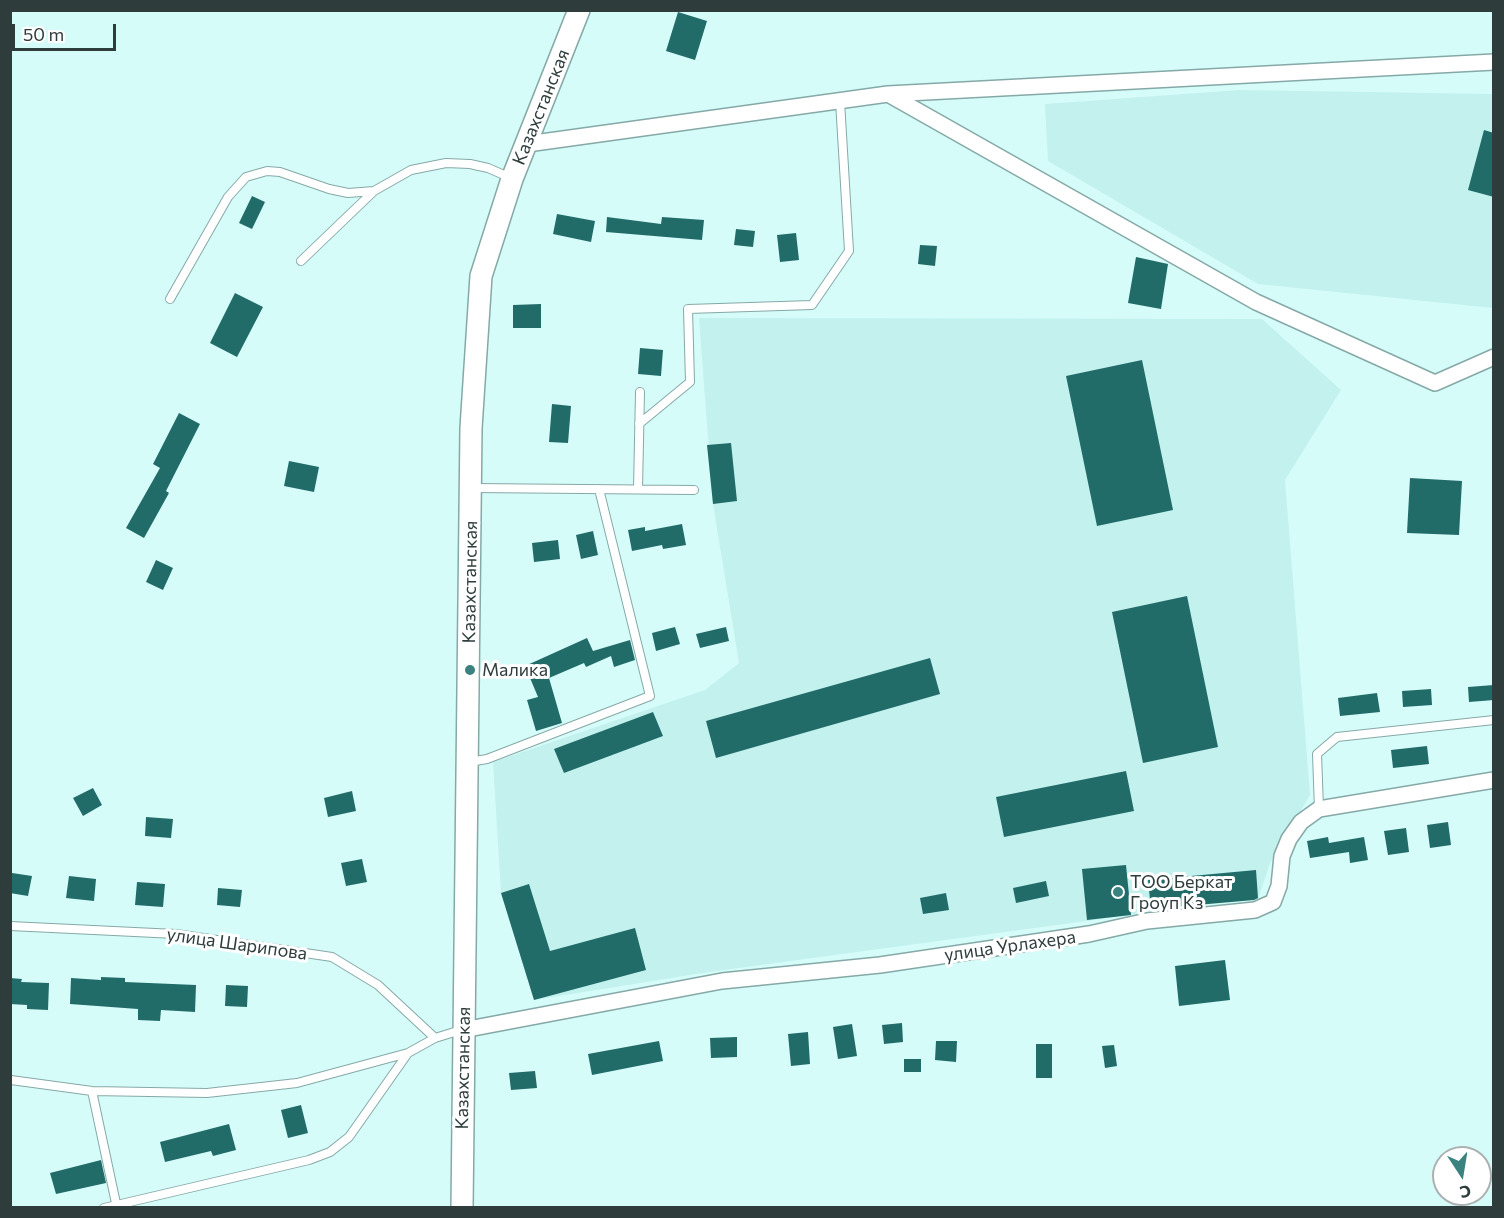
<!DOCTYPE html>
<html>
<head>
<meta charset="utf-8">
<style>
	body { margin:0 }
	#map { position:relative; width:1504px; height:1218px; overflow:hidden; background:#d6fcf9; font-family:Commissioner,sans-serif }
	canvas { display:block }
	.frame { position:absolute; inset:0; border:12px solid #2e3d3c; pointer-events:none }
	.north { position:absolute; left:1432px; top:1146px; width:60px; height:60px; box-sizing:border-box; background:#fff; border:2px solid #abb1b1; border-radius:50%; rotate:168deg; font-size:16px; font-weight:700; line-height:24px; text-align:center; color:#2e3d3c }
	.north::after { content:''; display:block; margin:auto; width:21px; height:27px; background:#3a827f; clip-path:polygon(50% 0,100% 100%,50% 72%,0 100%) }
	.scale { position:absolute; left:12px; top:24px; width:104px; height:27px; box-sizing:border-box; border:3px solid #2e3d3c; border-top:0; padding-left:8px; font-size:18px; line-height:21px; white-space:nowrap; color:#2e3d3c; -webkit-text-stroke:4px #fff; paint-order:stroke }
</style>
</head>
<body>
<div id="map">
<canvas width="1504" height="1218"></canvas>
<div class="frame"></div>
<div class="north">С</div>
<div class="scale">50 m</div>
</div>
<script>
const context = document.querySelector('canvas').getContext('2d');
context.lineJoin = 'round';
function paint(path, color) { context.fillStyle = color; context.fill(path, 'evenodd'); }
const toPath = rows => new Path2D(rows.map(r => 'M' + r).join(''));
function trace(path, color, width, dash) { context.strokeStyle = color; context.lineWidth = width; context.lineCap = dash ? 'butt' : 'round'; context.setLineDash(dash || []); context.stroke(path); }
function write(font, color, halo, rows, align = 'center') {
  context.font = font + ' Commissioner,sans-serif'; context.lineWidth = 6; context.setLineDash([]); context.textBaseline = 'middle'; context.strokeStyle = halo; context.fillStyle = color; for (const [text, x, y, turn = 0] of rows) {
    context.save(); context.translate(x, y); context.rotate((+turn || 0) * Math.PI / 180); context.textAlign = isNaN(turn) ? turn : align; if (halo) context.strokeText(text, 0, 0); context.fillText(text, 0, 0); context.restore();
  }
}
paint(toPath([
	[1240,90,1493,94,1493,308,1258,284,1048,161,1045,104],
	[699,318,1262,319,1341,390,1285,480,1310,795,1270,863,1258,899,1151,909,1131,915,709,972,534,1000,501,893,493,762,705,690,739,663,713,504]
]), '#c2f1ee');
paint(toPath([
	[678,12,707,21,695,60,666,51],
	[1484,130,1494,133,1494,197,1468,190],
	[252,196,265,202,252,229,239,223],
	[557,214,595,221,591,242,553,234],
	[607,217,661,224,662,217,704,220,702,240,606,232],
	[736,229,755,231,753,247,734,245],
	[796,233,799,260,780,262,777,235],
	[920,245,937,246,935,266,918,264],
	[1136,257,1168,264,1161,309,1128,303],
	[235,293,263,307,237,357,210,343],
	[541,304,541,328,513,328,513,305],
	[640,348,663,350,661,376,638,374],
	[1142,360,1173,510,1097,526,1066,376],
	[552,404,571,406,568,443,549,442],
	[179,413,200,424,166,491,169,493,144,538,126,528,160,468,153,464],
	[731,443,737,501,713,504,707,445],
	[289,461,319,467,314,492,284,486],
	[1410,478,1462,481,1459,535,1407,533],
	[682,524,686,545,663,549,662,545,632,551,628,530,645,527,645,531],
	[593,531,598,555,581,559,576,535],
	[558,540,560,559,534,562,532,543],
	[156,560,173,568,163,590,146,582],
	[1187,596,1218,747,1143,763,1112,612],
	[675,627,680,644,656,651,652,633],
	[726,627,729,641,700,648,696,634],
	[587,638,593,651,630,640,635,660,614,667,611,656,586,667,584,663,549,678,562,723,536,731,527,700,538,697,525,666],
	[930,658,940,694,716,758,706,721],
	[1494,685,1494,700,1469,702,1468,687],
	[1431,689,1432,705,1403,707,1402,691],
	[1377,693,1380,712,1340,716,1338,698],
	[653,712,663,736,564,773,554,749],
	[1427,746,1429,764,1393,768,1391,750],
	[1126,771,1134,811,1004,837,996,797],
	[93,788,102,805,83,816,73,798],
	[352,791,356,811,328,817,324,798],
	[146,817,173,819,171,838,145,836],
	[1448,822,1451,845,1430,848,1427,825],
	[1406,828,1409,852,1388,855,1384,831],
	[1328,837,1329,843,1364,837,1368,860,1350,863,1349,852,1310,858,1307,841],
	[362,859,367,882,346,886,341,863],
	[1126,865,1131,915,1087,920,1082,869],
	[1256,870,1258,898,1254,900,1151,909,1148,880],
	[12,873,32,876,28,896,10,893],
	[69,876,96,879,94,901,66,898],
	[1046,881,1049,896,1016,903,1013,888],
	[137,882,165,884,163,907,135,905],
	[529,884,550,951,635,928,646,970,534,1000,501,893],
	[218,888,242,890,240,907,217,905],
	[946,893,949,910,923,914,920,898],
	[1225,960,1230,1000,1179,1006,1175,966],
	[101,977,125,978,125,982,196,985,195,1012,161,1010,160,1021,138,1020,138,1009,70,1004,71,978,101,980],
	[10,978,22,979,21,982,49,983,48,1010,27,1009,27,1005,10,1004],
	[226,985,248,986,247,1007,225,1006],
	[902,1023,903,1042,884,1044,882,1025],
	[852,1024,857,1056,838,1059,833,1027],
	[808,1032,810,1064,791,1066,788,1034],
	[737,1037,737,1057,711,1058,710,1038],
	[659,1041,663,1061,592,1075,588,1054],
	[936,1041,957,1041,956,1062,935,1060],
	[1036,1044,1052,1044,1052,1078,1036,1078],
	[1114,1045,1117,1066,1105,1068,1102,1046],
	[904,1059,921,1059,921,1072,904,1072],
	[535,1071,537,1088,511,1090,509,1073],
	[301,1105,308,1133,288,1138,281,1110],
	[229,1124,236,1150,213,1156,211,1151,165,1162,160,1142],
	[101,1160,106,1183,56,1194,50,1173]
]), '#216b69');
const service = toPath([
	[301,261,374,191,411,170,446,163,470,164,488,168,511,178],
	[170,299,228,197,246,177,267,171,280,172,329,189,348,193,374,191],
	[639,424,690,382,688,309,812,305,849,251,840,101],
	[472,488,694,490],
	[638,489,640,392],
	[469,762,487,759,650,696,599,489],
	[1319,809,1317,754,1337,737,1494,720],
	[10,926,176,934,332,957,378,985,435,1038],
	[11,1080,92,1091,207,1093,297,1083,408,1053,435,1038,461,1030],
	[92,1091,117,1208],
	[104,1208,309,1160,330,1152,349,1137,408,1053]
]);
const minor = toPath([
	[888,94,1494,62],
	[527,144,888,94,1256,302,1435,383,1494,357],
	[463,1030,722,981,880,965,1089,934,1147,921,1255,910,1273,902,1279,886,1282,856,1289,839,1301,822,1319,809,1494,780]
]);
const secondary = toPath([
	[462,1208,471,428,481,276,512,179,579,10]
]);
trace(service, '#85a9a7', 10);
trace(minor, '#85a9a7', 18);
trace(secondary, '#85a9a7', 24);
trace(service, '#fff', 8);
trace(minor, '#fff', 15);
trace(secondary, '#fff', 21);
for (const [x, y, r, color] of [
	[470,670,6,"#3a827f"],
	[1118,892,6,"#3a827f"]
]) { const dot = new Path2D(); dot.arc(x, y, r, 0, 2 * Math.PI); context.fillStyle = color; context.fill(dot); trace(dot, '#fff', 2); }
write('18px', '#2e3d3c', '#fff', [
	["Казахстанская",541,107,-68],
	["Казахстанская",470,582,-89],
	["улица Шарипова",237,944,8],
	["улица Урлахера",1010,946,-8],
	["Казахстанская",463,1068,-89]
]);
write('18px', '#2e3d3c', '#fff', [
	["Малика",482,670],
	["ТОО Беркат",1130,882],
	["Гроуп Кз",1130,903]
], 'left');
</script>
</body>
</html>
